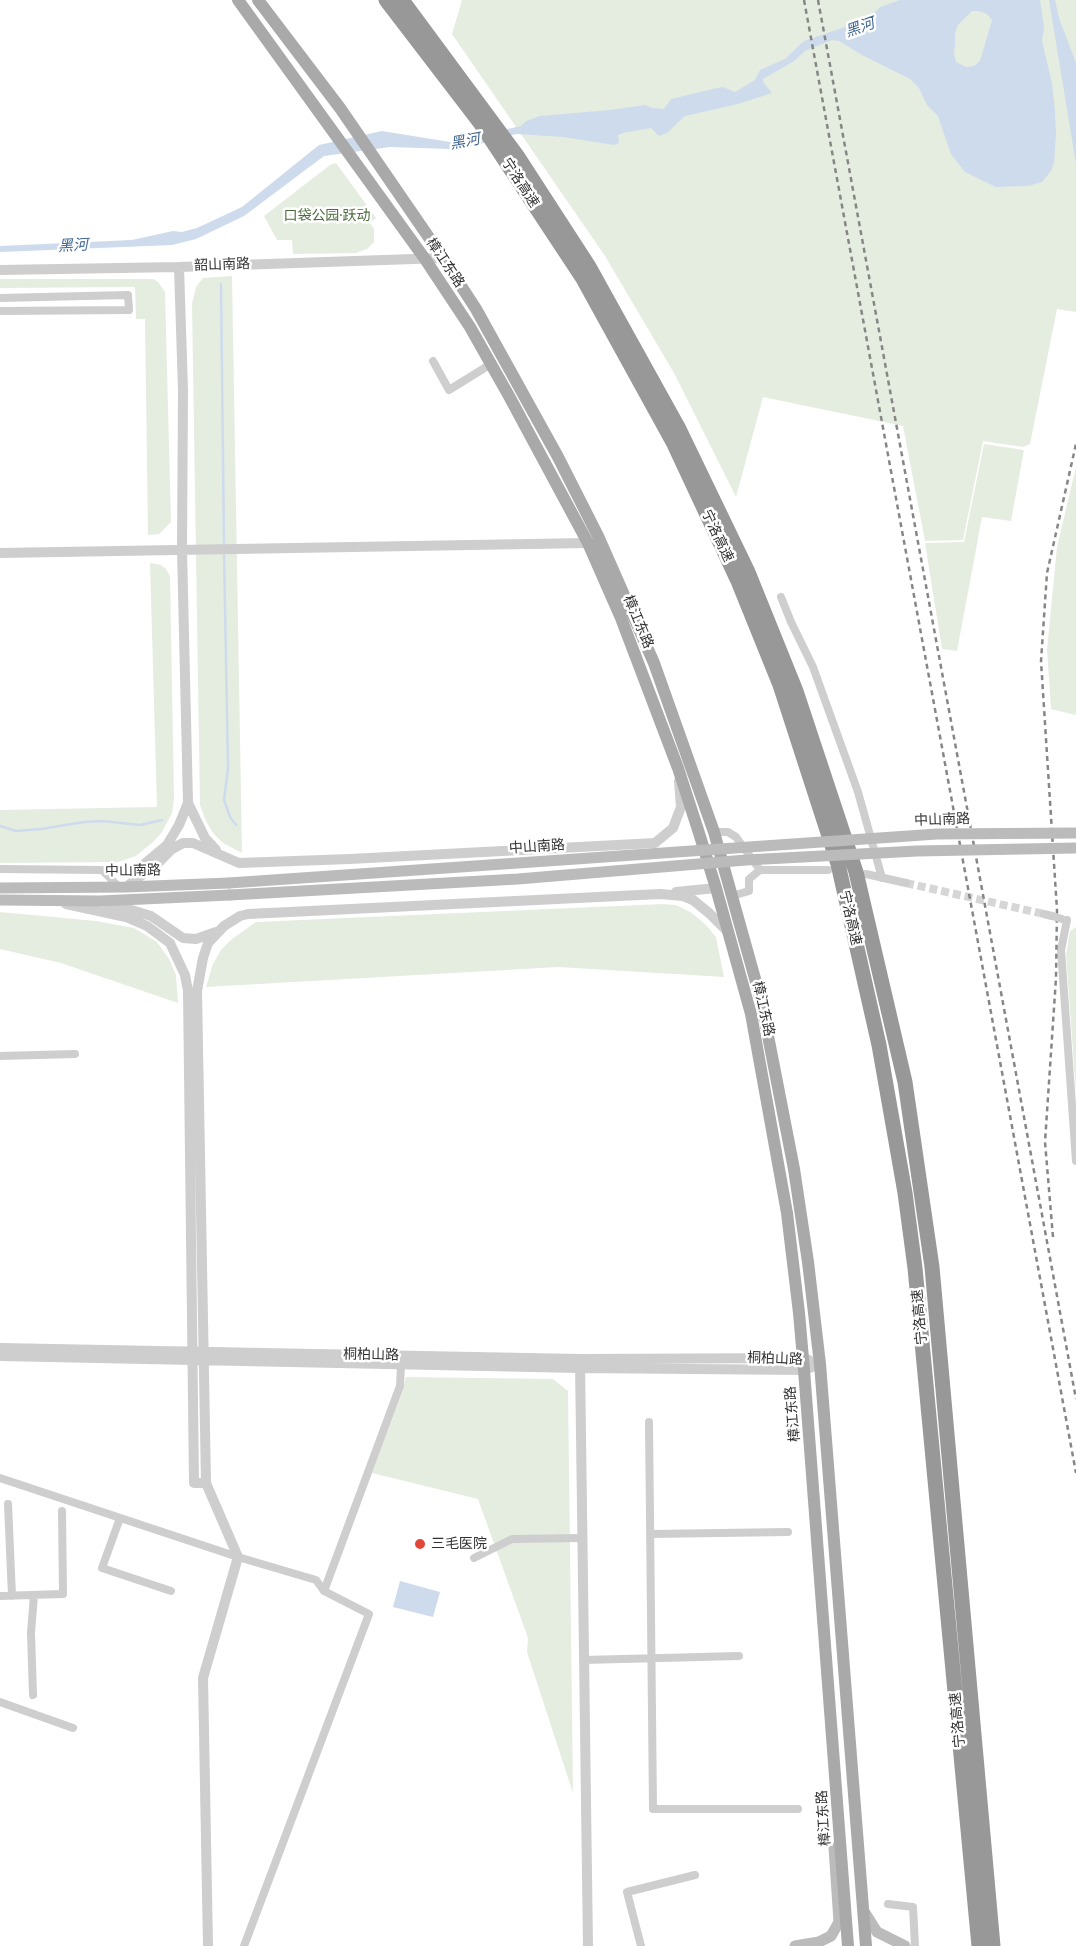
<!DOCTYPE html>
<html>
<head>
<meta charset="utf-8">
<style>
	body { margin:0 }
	canvas { display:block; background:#fff }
</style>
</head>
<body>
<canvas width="1076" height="1946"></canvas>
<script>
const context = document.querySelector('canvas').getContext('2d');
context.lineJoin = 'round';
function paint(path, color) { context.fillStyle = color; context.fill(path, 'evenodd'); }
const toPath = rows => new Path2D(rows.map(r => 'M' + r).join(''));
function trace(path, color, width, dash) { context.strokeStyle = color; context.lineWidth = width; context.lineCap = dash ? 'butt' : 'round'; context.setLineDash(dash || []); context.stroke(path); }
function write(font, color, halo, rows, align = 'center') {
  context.font = font + ' "Fira Sans Condensed","Noto Sans SC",sans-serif'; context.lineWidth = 5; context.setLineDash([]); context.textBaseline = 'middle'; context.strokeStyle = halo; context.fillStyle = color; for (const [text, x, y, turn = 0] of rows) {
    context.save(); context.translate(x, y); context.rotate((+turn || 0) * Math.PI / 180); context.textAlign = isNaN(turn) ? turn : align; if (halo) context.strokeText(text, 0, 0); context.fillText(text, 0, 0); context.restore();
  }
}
paint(toPath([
	[462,0,1076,0,1076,312,1057,309,1030,444,1023,447,983,441,963,540,925,541,903,426,763,397,736,497,674,373,605,256,452,34],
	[336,163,376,218,370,223,374,229,374,242,367,249,356,253,293,254,292,240,277,240,264,216,330,165],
	[232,276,242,853,223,843,213,833,206,821,200,805,192,304,196,287,203,278],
	[0,279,153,279,158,282,165,292,171,522,159,534,148,535,145,319,136,319,135,287,0,288],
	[984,444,1024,450,1011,521,982,517,957,651,942,649,925,543,964,542],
	[1076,467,1076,715,1051,709,1047,650,1057,547],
	[150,563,161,565,166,569,170,576,174,798,172,813,162,832,153,842,136,856,118,862,0,863,0,810,157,807],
	[663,904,676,905,692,913,706,925,716,937,724,977,558,967,206,987,213,964,221,950,232,939,256,922],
	[0,912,96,921,134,928,157,942,169,959,176,975,178,1003,61,963,0,949],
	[1076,927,1076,1093,1066,955,1070,931],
	[406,1377,553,1379,568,1391,573,1793,527,1652,528,1638,478,1499,372,1473,402,1393]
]), '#e5ede0');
paint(toPath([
	[900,0,1040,0,1044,27,1042,41,1052,83,1055,111,1056,135,1054,163,1051,171,1042,182,1028,186,996,187,965,172,951,154,938,116,927,105,919,88,910,79,862,55,839,41,832,40,805,51,794,61,763,79,763,82,772,93,738,104,685,116,667,133,659,136,651,128,623,133,618,135,619,143,614,145,563,137,516,134,477,145,450,149,390,147,324,156,244,216,196,239,172,245,0,252,0,246,132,240,173,231,182,232,197,228,242,207,319,145,382,131,456,143,472,137,521,126,526,121,540,116,610,110,645,105,652,108,664,109,671,99,717,88,723,87,735,92,755,80,760,70,785,59,804,41,868,19,880,7],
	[972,11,979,11,987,14,992,20,980,61,974,66,966,67,956,62,954,54,955,45,955,33,958,25],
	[1049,0,1055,0,1059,18,1076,63,1076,164],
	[400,1581,440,1592,433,1617,393,1607]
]), '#cddbec');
trace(toPath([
	[221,284,224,547],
	[224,552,228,768,224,800,230,817,236,825],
	[0,826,16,831,41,829,84,822,102,821,140,825,162,820]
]), '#cddbec', 2.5);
trace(toPath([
	[906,883,1044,914]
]), '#d6d6d6', 8, [8, 4]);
trace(toPath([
	[0,298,128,295,129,310,0,311],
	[433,361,449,390,491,364],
	[781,597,791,622,813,667,858,792,882,878],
	[714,832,728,832,736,837,760,870,749,879,749,891,732,896],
	[0,869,102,870,118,886],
	[760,870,828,870],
	[866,874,906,883],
	[1044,914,1052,916],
	[1067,920,1061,950,1076,1161],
	[0,1056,75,1054],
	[649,1422,653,1809,798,1809],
	[0,1478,238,1557,316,1580,324,1591,369,1614,244,1946],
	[8,1504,12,1596],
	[120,1518,102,1568,171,1591],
	[651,1534,788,1532],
	[474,1558,512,1539,582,1538],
	[324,1591,400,1386,401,1365],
	[0,1596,63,1594,62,1511],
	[584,1660,739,1656],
	[33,1695,31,1633,34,1595],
	[0,1702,73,1728],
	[888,1904,913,1907,915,1946],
	[641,1946,627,1892,695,1875]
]), '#cecece', 8);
trace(toPath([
	[179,267,183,390,182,550,188,803],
	[0,270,179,267,443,258],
	[0,553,588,543],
	[134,875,137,870,167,845,179,825,188,803,205,838,216,850],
	[126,887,158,863,172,849,183,843,193,843,239,863,350,859,655,843,673,828,681,807,679,781],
	[676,892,716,888],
	[105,902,151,916,183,938,196,939,216,932],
	[66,904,126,917,147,926,170,943,185,975,188,991,194,1483,206,1483],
	[0,1348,580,1359,803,1358,809,1360],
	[0,1356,580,1368,804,1370,820,1364],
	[580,1362,588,1946],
	[208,1946,203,1678,238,1557,206,1483,197,991,203,958,208,943,224,926,240,916,248,914,660,894,683,896,693,900,709,913,728,932]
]), '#cecece', 10);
trace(toPath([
	[0,888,126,887,229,883],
	[0,900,100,901,230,895],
	[865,1913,877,1932,905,1946],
	[795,1946,819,1942,831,1936,839,1922,834,1848]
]), '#bbb', 11);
trace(toPath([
	[238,0,425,259,470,327,509,396,588,543,621,618,678,768,699,833,716,888,751,1014,787,1213,799,1313,804,1370,848,1946],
	[258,0,340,108,443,258,476,309,558,457,598,536,654,663,714,832,761,1000,794,1169,808,1262,820,1364,866,1946]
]), '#a9a9a9', 12);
trace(toPath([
	[386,0,481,124,582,277,674,444,738,581,780,685,838,864,879,1045,905,1193,915,1268,979,1946],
	[402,0,518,157,588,265,679,429,748,572,796,691,856,872,905,1082,932,1267,993,1946]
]), '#989898', 15);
trace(toPath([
	[804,0,1076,1473],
	[818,0,1076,1399],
	[1053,1237,1045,1142,1056,978,1057,910,1041,661,1047,573,1076,444]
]), '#868686', 2.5, [5, 4]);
trace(toPath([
	[1052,916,1062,919]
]), '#cecece', 8);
trace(toPath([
	[229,883,937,834,1076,833],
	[230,895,518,879,746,860,917,851,1076,848]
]), '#bbb', 11);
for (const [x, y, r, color] of [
	[420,1544,6,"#e24639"]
]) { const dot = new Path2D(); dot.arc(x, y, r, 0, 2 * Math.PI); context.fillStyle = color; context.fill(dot); trace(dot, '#fff', 2); }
write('14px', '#313131', '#fff', [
	["宁洛高速",520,183,57],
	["樟江东路",445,263,56],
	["韶山南路",222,265,-2],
	["宁洛高速",717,536,65],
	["樟江东路",638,622,67],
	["中山南路",942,820,-2],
	["中山南路",537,847,-4],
	["中山南路",133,871,-1],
	["宁洛高速",850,918,77],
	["樟江东路",763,1009,77],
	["宁洛高速",920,1317,-95],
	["桐柏山路",371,1355,1],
	["桐柏山路",775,1359,2],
	["樟江东路",793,1414,-95],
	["宁洛高速",958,1720,-95],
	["樟江东路",824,1818,-94]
]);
write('14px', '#4d6c3f', '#fff', [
	["口袋公园·跃动",327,216]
]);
write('14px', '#313131', '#fff', [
	["三毛医院",431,1544]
], 'left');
write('italic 15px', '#406692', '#fff', [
	["黑河",860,28,-19],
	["黑河",465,142,-10],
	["黑河",73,246,-3]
]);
</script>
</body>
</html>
